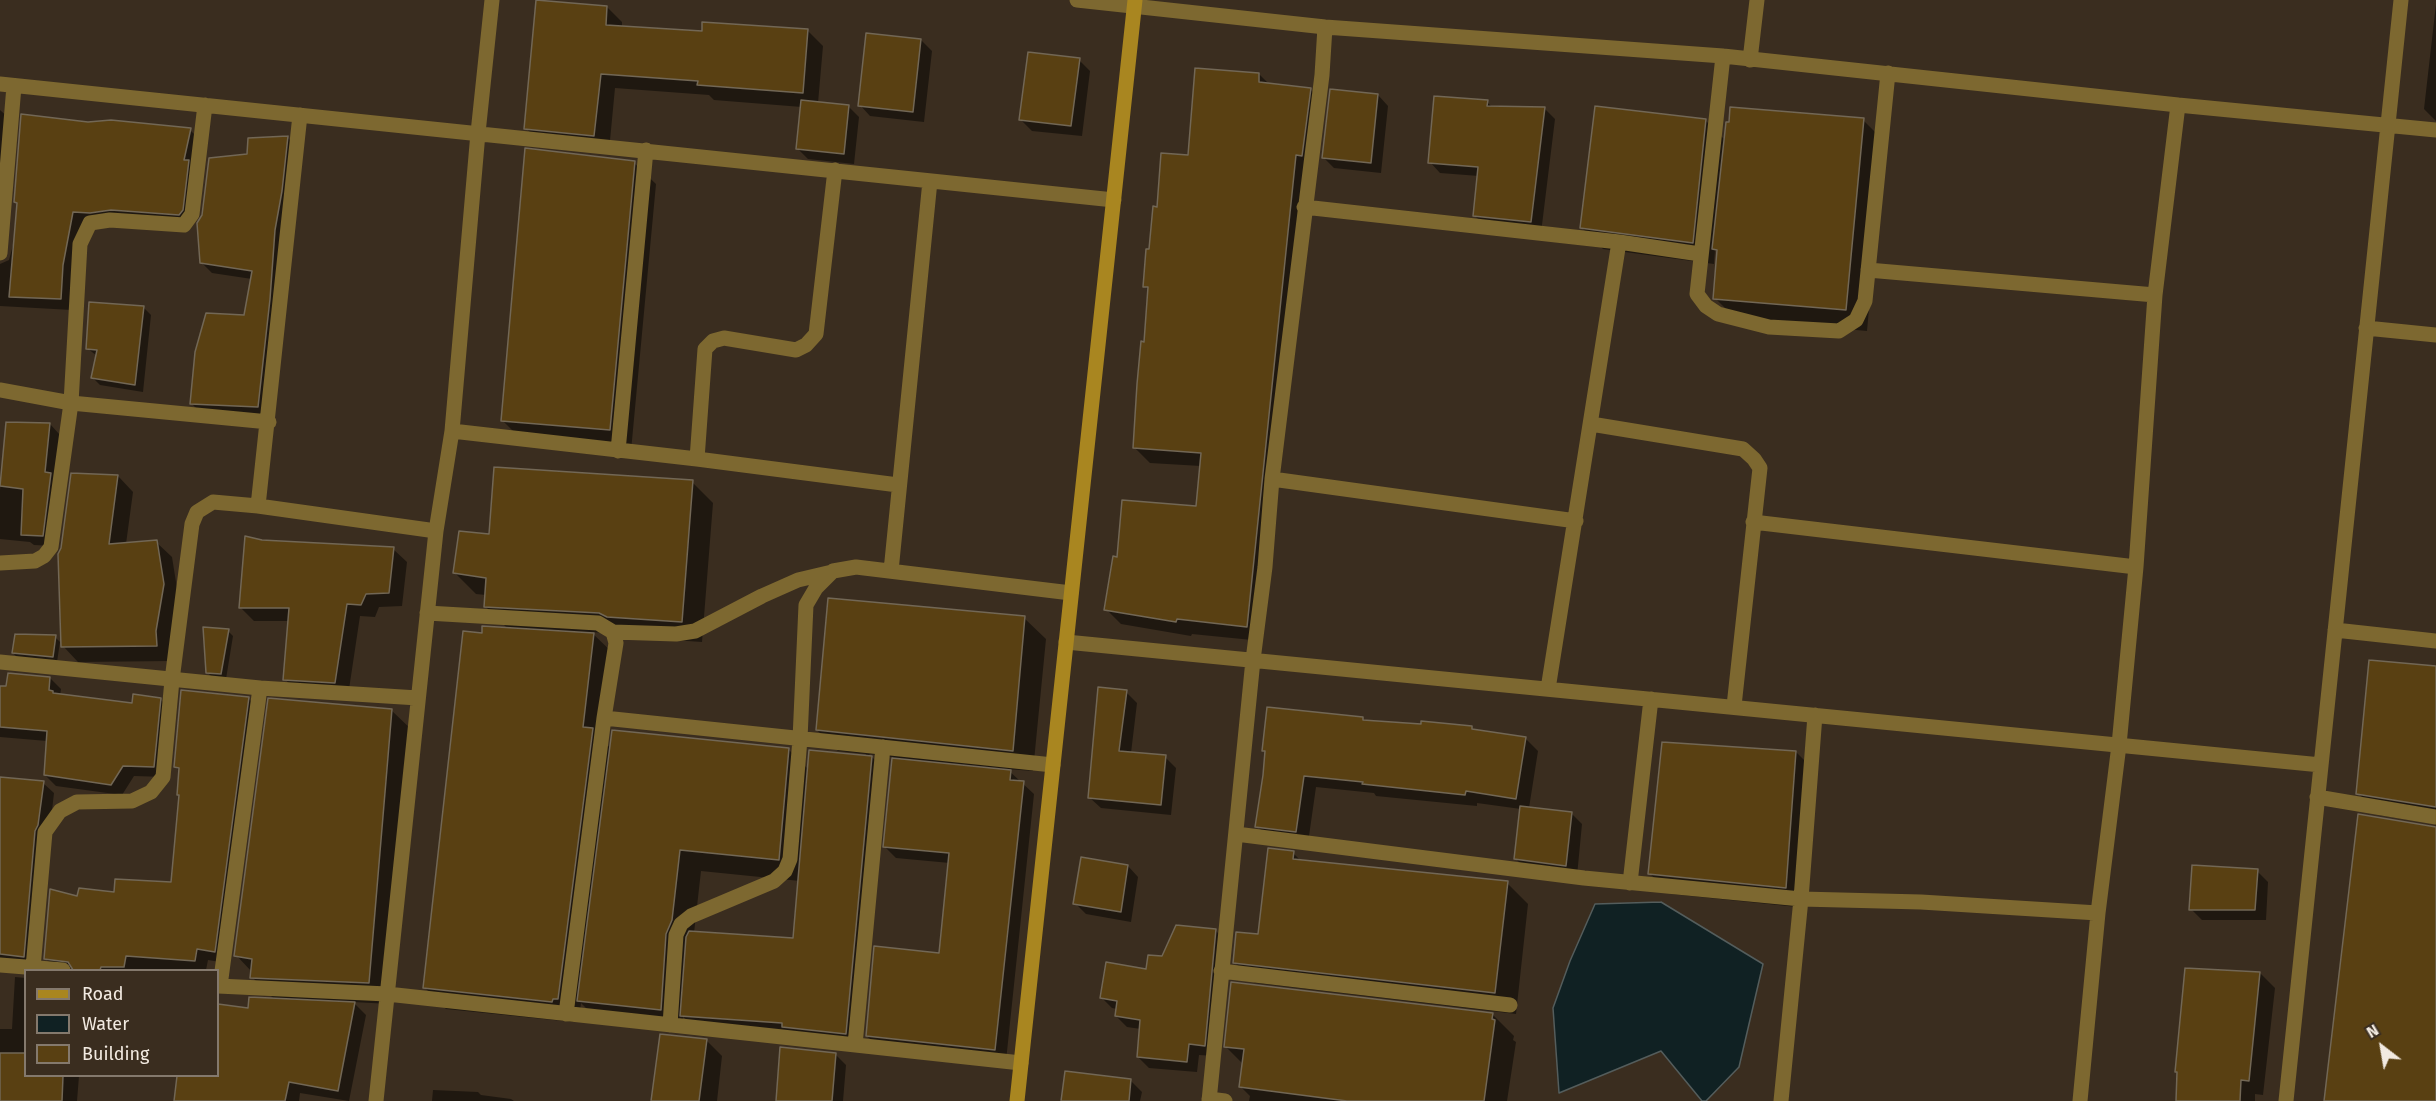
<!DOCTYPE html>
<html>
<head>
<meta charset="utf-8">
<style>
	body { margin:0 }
	#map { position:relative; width:2436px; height:1101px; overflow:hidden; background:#3a2d1f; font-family:"Fira Sans",sans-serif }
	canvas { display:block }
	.legend { position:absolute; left:24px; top:969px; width:195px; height:108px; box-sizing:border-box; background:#3a2d1f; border:2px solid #84796d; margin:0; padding:8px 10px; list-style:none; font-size:18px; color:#f2eae1 }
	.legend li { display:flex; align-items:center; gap:12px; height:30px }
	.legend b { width:30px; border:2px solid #84796d }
	.north { position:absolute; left:2352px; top:1017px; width:60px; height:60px; -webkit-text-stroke:4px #3a2d1f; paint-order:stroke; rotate:329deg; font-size:16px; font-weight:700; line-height:24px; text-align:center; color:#f2eae1 }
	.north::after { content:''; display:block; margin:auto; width:21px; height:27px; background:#f2eae1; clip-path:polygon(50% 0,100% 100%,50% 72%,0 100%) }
</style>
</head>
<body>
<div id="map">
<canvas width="2436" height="1101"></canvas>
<ul class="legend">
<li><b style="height:8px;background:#a98620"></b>Road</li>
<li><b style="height:16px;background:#102123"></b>Water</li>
<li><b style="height:16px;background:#594012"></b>Building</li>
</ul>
<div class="north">N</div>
</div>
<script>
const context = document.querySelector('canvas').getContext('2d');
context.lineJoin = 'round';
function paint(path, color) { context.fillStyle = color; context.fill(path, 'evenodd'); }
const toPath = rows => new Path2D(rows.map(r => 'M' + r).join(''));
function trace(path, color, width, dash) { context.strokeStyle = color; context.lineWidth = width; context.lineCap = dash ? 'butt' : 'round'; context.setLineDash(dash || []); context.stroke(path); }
const water = toPath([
	[1661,902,1763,964,1739,1067,1706,1101,1702,1101,1661,1051,1559,1093,1553,1008,1570,961,1595,904,1661,902]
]);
paint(water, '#102123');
trace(water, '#545d5c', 1.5);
paint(toPath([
	[2436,4,2436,121,2424,109],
	[607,7,622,22,622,27,703,33,808,31,823,46,818,103,848,106,859,117,854,164,808,159,797,148,802,107,714,100,709,95,615,88,609,151,541,144,526,128],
	[921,40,932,51,924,122,870,116,860,105],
	[1079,60,1090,71,1082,136,1032,131,1021,120],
	[1259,74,1269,84,1310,89,1325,104,1311,170,1262,641,1192,634,1191,636,1121,624,1106,609,1197,507,1201,466,1150,463,1135,448,1149,291,1145,286,1159,208,1190,157],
	[1378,95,1388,106,1381,173,1334,168,1323,157],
	[1487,102,1492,107,1544,108,1555,119,1541,233,1485,226,1474,215,1479,176,1440,173,1430,162],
	[0,110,11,120,0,171],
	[1863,120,1884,141,1867,331,1736,319,1715,298,1719,254,1715,250,1714,264,1603,249,1581,227,1706,121,1725,140],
	[88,123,190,130,201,141,193,222,84,223,72,310,0,306,0,264,9,260,16,234],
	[287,137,298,148,269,417,202,414,191,403,245,317,252,279,212,273,201,262,249,155],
	[634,163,656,184,631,451,524,442,503,421],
	[143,307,151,315,143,392,100,385,92,377,97,356,87,348],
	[8,424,50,424,60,435,53,546,34,545,30,542,0,539,0,490],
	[118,476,133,492,126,544,156,542,172,557,179,601,172,661,78,662,63,646],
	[692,482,713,503,702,642,629,637,621,634,591,632,615,655,605,742,611,749,789,750,809,770,865,757,866,754,838,751,817,730,1024,618,1046,639,1033,771,1007,769,1034,794,1006,1061,878,1047,867,1036,940,954,950,863,896,858,885,847,893,757,869,754,883,768,857,1044,693,1026,683,1017,682,1030,600,1022,581,1003,579,1020,574,1019,573,1022,446,1009,424,987,483,635,508,629,485,606,486,595,476,594,455,573,491,536],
	[701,871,800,881,795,939,694,933],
	[393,549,407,562,402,606,379,607,375,617,360,616,348,696,298,693,285,679,290,621,254,621,241,608],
	[228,631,233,636,226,679,212,677,207,672],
	[55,637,60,642,57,662,18,658,13,653],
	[2436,667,2436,824,2379,815,2358,793],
	[50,678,61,689,60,696,134,705,160,699,171,710,165,777,134,776,122,795,56,786,45,775,47,741,0,737,0,687],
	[1126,692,1137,703,1131,753,1165,757,1176,768,1171,815,1101,808,1090,798],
	[248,698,260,710,226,963,208,960,206,970,57,970,45,958,78,898,116,894,172,884,180,796,181,772,175,767],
	[391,710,413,731,390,1004,353,1002,366,1015,349,1101,300,1093,299,1101,175,1101,179,1076,218,1076,218,1006,249,1010,275,1000,252,977,252,972,236,955],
	[1362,718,1365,721,1471,728,1475,731,1525,738,1538,751,1529,808,1571,813,1582,824,1577,876,1527,870,1516,859,1521,809,1477,803,1477,806,1376,796,1374,793,1316,787,1308,843,1269,838,1257,826,1266,753,1263,750],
	[1796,752,1817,773,1807,908,1671,894,1649,873],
	[0,779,43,783,54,793,34,967,0,964],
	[1293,853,1301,861,1507,883,1528,904,1516,1014,1255,983,1234,962,1259,936],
	[1128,866,1138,877,1131,922,1086,914,1075,903],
	[2257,871,2268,882,2266,920,2202,920,2191,909],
	[1216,931,1227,942,1215,1056,1199,1055,1197,1072,1149,1068,1138,1057,1141,1029,1127,1027,1116,1016,1117,1009,1112,1008,1101,997,1148,970,1163,958],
	[2260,973,2275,988,2263,1095,2255,1094,2255,1101,2178,1101,2179,1074,2176,1072],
	[15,977,26,978,26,1076,79,1076,77,1101,0,1101,0,1029,12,1029],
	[1492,1014,1514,1036,1513,1040,1516,1042,1507,1101,1249,1101,1250,1096,1240,1086,1243,1064,1226,1047],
	[706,1040,722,1056,717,1101,653,1101],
	[835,1054,846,1065,843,1101,777,1101],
	[1131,1081,1142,1092,1140,1101,1062,1101],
	[433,1090,478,1092,481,1095,511,1099,514,1101,432,1101]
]), '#0007');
const building = toPath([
	[536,0,607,6,606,25,702,31,702,22,808,29,803,93,697,85,698,81,601,74,594,136,524,129,536,0],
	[866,33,921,39,913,112,858,106,866,33],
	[1028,52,1080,58,1071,126,1019,120,1028,52],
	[1195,68,1259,73,1259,82,1311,88,1302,156,1296,155,1247,627,1177,619,1176,622,1104,610,1113,556,1117,557,1122,500,1196,506,1201,453,1133,448,1137,384,1141,341,1144,342,1148,287,1143,287,1146,249,1149,249,1153,206,1157,207,1161,153,1188,155,1195,68],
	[1330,89,1378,94,1371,163,1322,158,1330,89],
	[1434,96,1488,100,1487,106,1545,107,1531,222,1473,216,1478,167,1428,163,1434,96],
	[801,100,849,105,844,154,796,149,801,100],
	[1595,106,1706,119,1693,243,1580,228,1595,106],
	[1730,107,1864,118,1846,310,1713,299,1717,250,1712,249,1726,122,1729,122,1730,107],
	[21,114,88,122,111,120,191,128,184,160,189,160,183,210,179,215,111,210,90,213,73,212,63,265,61,299,9,297,17,203,14,202,21,114],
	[288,136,282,191,275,230,270,299,258,407,190,404,195,352,206,313,244,315,252,271,200,263,197,223,202,215,209,158,247,154,248,138,288,136],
	[525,148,635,161,610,430,501,421,525,148],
	[89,302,144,306,135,385,91,378,97,350,86,349,89,302],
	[6,422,50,423,45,472,51,473,43,536,21,535,23,489,0,486,6,422],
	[494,467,693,480,682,622,607,617,599,613,484,607,486,578,453,573,459,531,489,534,494,467],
	[71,473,118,475,109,544,157,540,164,584,156,631,157,646,61,647,58,554,61,548,71,473],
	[245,536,262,540,394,547,389,593,366,594,361,605,347,604,335,683,283,680,289,608,239,608,245,536],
	[828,598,1025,616,1013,751,816,730,828,598],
	[482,626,594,633,583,727,593,728,558,999,553,999,552,1002,423,988,463,631,482,633,482,626],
	[203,627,229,629,221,674,206,673,203,627],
	[15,634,56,635,53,657,12,653,15,634],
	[2369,660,2436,666,2436,807,2356,794,2369,660],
	[8,673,50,677,49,690,53,691,53,693,132,703,133,694,161,698,154,767,123,766,111,785,44,775,47,731,0,727,0,686,6,686,8,673],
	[1098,687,1127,690,1119,751,1166,755,1161,805,1088,798,1098,687],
	[181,690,249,697,215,952,197,949,195,961,126,956,124,967,101,967,100,970,73,970,68,962,44,959,50,889,77,896,79,888,114,892,115,879,171,882,179,795,177,795,179,768,174,767,181,690],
	[268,698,392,709,369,983,250,978,252,959,234,956,268,698],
	[1267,707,1363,717,1363,720,1421,724,1421,721,1472,726,1472,729,1526,737,1516,799,1466,791,1465,795,1362,784,1363,782,1304,776,1296,832,1255,827,1263,775,1265,751,1262,751,1267,707],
	[612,730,789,748,779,860,680,850,672,920,666,934,661,1010,577,1001,612,730],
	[1662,742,1796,751,1786,888,1648,874,1662,742],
	[809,750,872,756,846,1034,782,1027,782,1023,680,1016,686,937,689,931,793,938,809,750],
	[892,758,1011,770,1010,780,1024,781,995,1050,866,1036,874,946,939,953,949,853,883,847,892,758],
	[0,777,44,781,38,825,35,831,24,957,0,954,0,777],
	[1520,806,1572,812,1566,866,1514,859,1520,806],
	[2358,814,2436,827,2436,1101,2324,1101,2358,814],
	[1268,848,1294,851,1293,859,1508,881,1495,993,1233,963,1236,932,1258,934,1268,848],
	[1081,857,1128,865,1121,912,1073,904,1081,857],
	[2192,865,2258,869,2255,910,2189,910,2192,865],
	[1176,925,1216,929,1205,1046,1189,1044,1187,1062,1137,1057,1140,1020,1115,1016,1117,1001,1100,998,1106,962,1146,969,1148,955,1162,956,1176,925],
	[2185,968,2260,972,2249,1081,2241,1080,2240,1101,2176,1101,2177,1072,2175,1072,2185,968],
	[1231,982,1493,1013,1492,1019,1495,1020,1484,1101,1347,1101,1239,1087,1244,1049,1224,1047,1231,982],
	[249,997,355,1002,338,1091,289,1082,285,1101,174,1101,177,1076,218,1076,218,1004,248,1008,249,997],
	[660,1034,707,1039,699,1101,651,1101,660,1034],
	[780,1047,836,1053,832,1101,776,1101,780,1047],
	[0,1053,26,1053,26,1076,63,1076,62,1101,0,1101,0,1053],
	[1065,1071,1131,1079,1129,1101,1061,1101,1065,1071]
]);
paint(building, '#594012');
trace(building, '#726755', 1.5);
trace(toPath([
	[1077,0,1325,27,1723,56,2178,105,2436,130],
	[1723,56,1697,294,1706,306,1718,314,1769,327,1839,331,1856,320,1865,301,1888,73],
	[1750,60,1757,0],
	[0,84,1114,200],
	[1304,207,1619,242,1700,254],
	[0,253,14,86],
	[1868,270,2155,295],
	[2366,328,2436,335],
	[0,390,71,403,269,422],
	[1591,424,1743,449,1754,459,1760,468,1734,706],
	[452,431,697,459,898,485],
	[618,451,646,150],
	[697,459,705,349,713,341,724,338,796,350,806,345,816,334,835,170],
	[1272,479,1576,521],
	[258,506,300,115],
	[1753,522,2136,567],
	[0,563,35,561,44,556,51,547,71,403,80,244,90,223,110,220,184,225,192,214,205,105],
	[891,571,930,181],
	[427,613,598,623,613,632,676,634,695,631,762,596,798,580,832,572],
	[2335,630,2436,641],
	[1066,642,2321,765],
	[0,662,260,688,418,698],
	[1548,689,1619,242],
	[604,718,1053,765],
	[2317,797,2436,817],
	[1236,834,1584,878,1801,899,1921,902,2098,913],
	[1630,883,1651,699],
	[0,965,63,970],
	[33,968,45,832,60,811,77,802,132,801,151,792,163,777,172,680,192,524,197,512,213,502,258,506,436,531],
	[1221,971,1510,1005],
	[218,986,387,994,1021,1063],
	[220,986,260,688],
	[566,1014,604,718,616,643,613,632],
	[670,1025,676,935,681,924,691,916,774,881,785,871,790,859,800,739,806,605,816,588,833,571,856,567,1071,593],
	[855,1045,883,747],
	[1209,1099,1225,1101],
	[376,1101,436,531,452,431,478,133,492,0],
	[1209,1101,1253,660,1265,567,1272,479,1322,75,1325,27],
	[1781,1101,1801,899,1815,715],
	[2080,1101,2098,913,2119,745,2136,567,2155,295,2178,105],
	[2286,1101,2401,0]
]), '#7d6830', 15);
trace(toPath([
	[1017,1101,1135,0]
]), '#a98620', 15);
</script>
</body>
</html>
